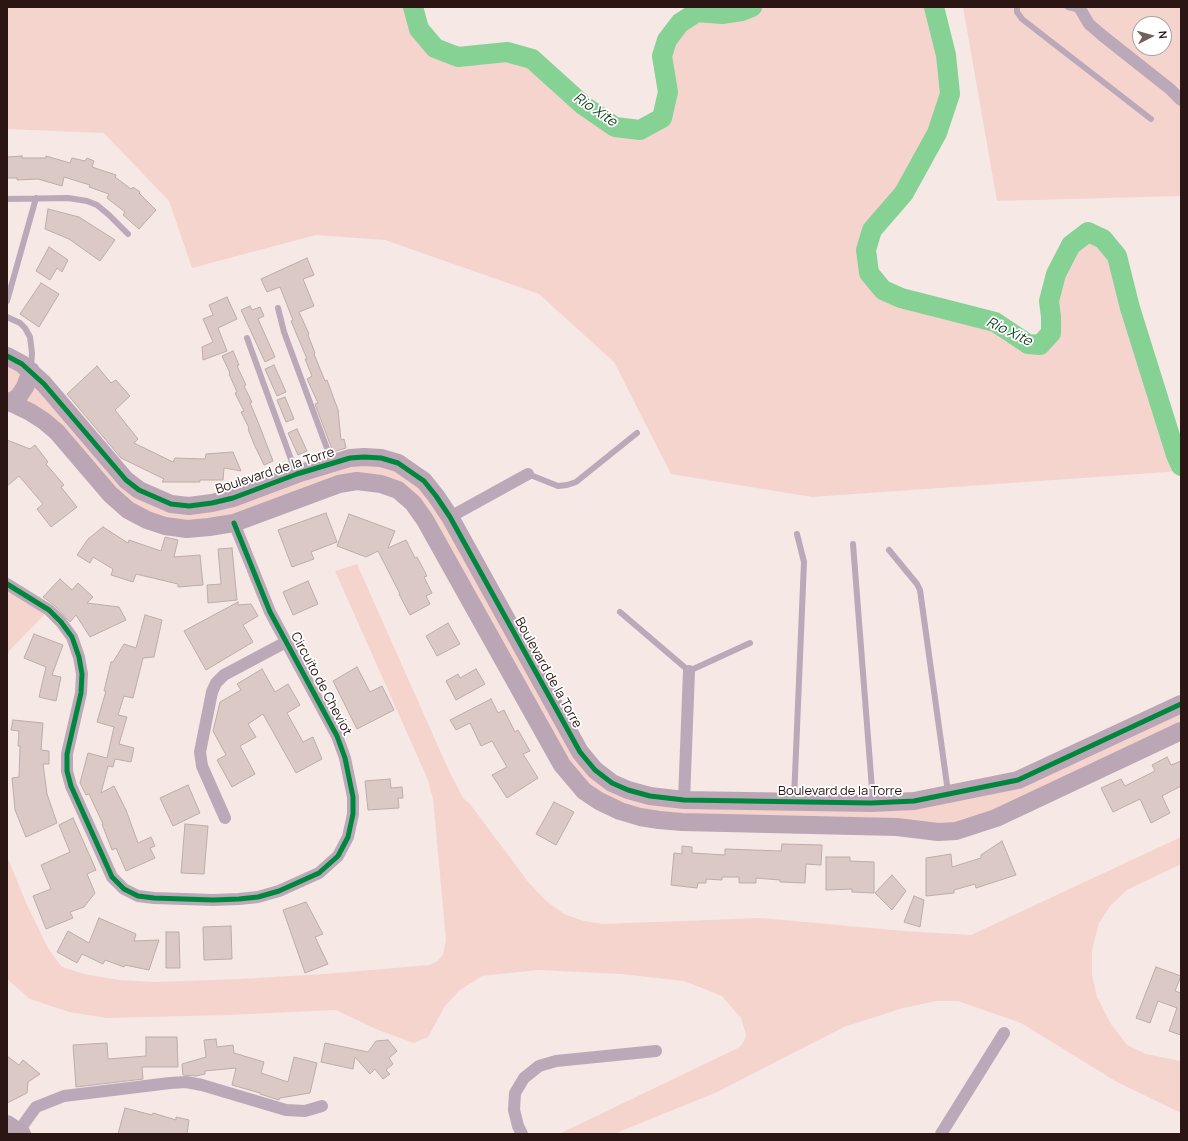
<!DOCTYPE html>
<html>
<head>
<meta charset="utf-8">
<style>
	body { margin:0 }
	#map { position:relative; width:1188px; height:1141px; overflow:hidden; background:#f6e8e5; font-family:Manrope,sans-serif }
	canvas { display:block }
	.frame { position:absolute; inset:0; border:8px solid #2b1613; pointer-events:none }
	.north { position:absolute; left:1132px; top:16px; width:40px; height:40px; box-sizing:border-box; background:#fff; border:1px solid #aaa2a1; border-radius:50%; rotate:84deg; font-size:11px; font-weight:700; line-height:16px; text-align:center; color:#2b1613 }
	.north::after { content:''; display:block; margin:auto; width:14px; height:18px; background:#72605c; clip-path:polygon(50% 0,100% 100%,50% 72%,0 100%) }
</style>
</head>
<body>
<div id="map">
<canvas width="1188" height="1141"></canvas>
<div class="frame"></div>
<div class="north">N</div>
</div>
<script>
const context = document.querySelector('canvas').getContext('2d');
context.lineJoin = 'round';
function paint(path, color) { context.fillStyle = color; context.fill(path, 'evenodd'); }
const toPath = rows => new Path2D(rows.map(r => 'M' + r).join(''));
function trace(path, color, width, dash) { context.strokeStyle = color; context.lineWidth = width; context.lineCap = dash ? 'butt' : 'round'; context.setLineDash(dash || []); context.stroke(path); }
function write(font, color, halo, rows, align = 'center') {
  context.font = font + ' Manrope,sans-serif'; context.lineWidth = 3.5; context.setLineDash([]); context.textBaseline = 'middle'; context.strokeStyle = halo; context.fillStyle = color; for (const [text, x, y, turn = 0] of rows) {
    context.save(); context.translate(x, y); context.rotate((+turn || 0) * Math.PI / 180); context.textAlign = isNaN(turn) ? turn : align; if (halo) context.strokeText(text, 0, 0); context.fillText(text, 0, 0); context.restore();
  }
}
paint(toPath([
	[7,7,413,7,419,29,435,48,458,57,507,52,532,59,583,105,615,127,640,130,662,118,668,92,662,56,667,40,680,23,697,12,722,14,742,11,752,7,934,7,946,55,950,94,937,133,904,193,872,230,866,250,869,273,883,290,901,298,995,322,1028,344,1040,345,1051,333,1051,317,1049,301,1056,274,1071,245,1088,232,1103,239,1117,256,1130,308,1176,455,1181,466,1181,471,812,497,671,474,614,362,539,294,385,240,316,235,192,268,169,201,104,133,7,129],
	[963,7,1181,7,1181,196,997,201],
	[1140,24,1164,24,1164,48,1140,48],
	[7,356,114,467,171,504,364,457,424,481,580,752,628,790,871,803,1018,780,1181,704,1181,731,977,825,682,822,584,791,413,503,357,481,234,523,147,520,68,444,7,401],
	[357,564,450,773,463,798,470,804,529,883,546,901,566,915,584,921,603,924,761,918,904,931,971,935,1181,837,1181,864,1127,890,1110,906,1099,923,1092,950,1092,975,1097,997,1111,1024,1127,1045,1146,1054,1181,1061,1181,1113,1117,1082,1021,1023,958,1001,936,1001,903,1008,844,1027,717,1092,614,1134,559,1134,740,1047,744,1041,746,1035,741,1018,722,996,684,981,621,974,538,970,482,976,460,990,445,1006,428,1037,414,1043,378,1030,336,1010,228,1015,107,1018,69,1012,30,999,7,979,7,856,27,905,48,948,62,967,84,974,119,980,155,982,239,979,324,974,418,966,430,965,437,961,443,955,446,940,433,799,428,780,335,571],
	[7,584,49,610,9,651,7,659]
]), '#f5d4ce');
trace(toPath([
	[413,7,419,29,435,48,458,57,507,52,532,59,583,105,615,127,640,130,662,118,668,92,662,56,667,40,680,23,697,12,722,14,742,11,752,7],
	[934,7,946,55,950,94,937,133,904,193,872,230,866,250,869,273,883,290,901,298,995,322,1028,344,1040,345,1051,333,1051,317,1049,301,1056,274,1071,245,1088,232,1103,239,1117,256,1130,308,1176,455,1181,466]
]), '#85d294', 20);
const building = toPath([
	[22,156,22,158,46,158,46,156,70,163,72,158,85,161,87,158,94,161,92,167,116,175,115,177,131,189,133,187,140,192,139,193,156,210,139,229,123,215,125,212,107,198,109,194,89,187,90,185,64,177,62,186,38,179,17,180,17,178,7,178,7,157,22,156],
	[48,209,79,217,115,240,100,261,69,239,45,229,48,209],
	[49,247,68,260,62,272,57,268,50,280,36,271,49,247],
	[307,258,314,275,303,279,314,306,299,312,309,334,308,335,315,353,314,354,325,381,327,380,338,410,341,440,344,439,346,448,333,452,315,404,318,403,307,379,312,376,305,359,307,359,291,321,293,320,280,287,267,292,261,279,307,258],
	[41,283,59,294,39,327,20,314,41,283],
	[227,297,237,319,218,328,227,351,203,360,202,347,213,342,203,319,213,315,209,305,227,297],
	[250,306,252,310,260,307,264,316,258,319,275,357,265,362,241,310,250,306],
	[233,351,239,365,237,366,246,385,244,386,252,402,250,403,258,422,273,461,264,465,254,444,248,429,249,428,241,412,244,411,235,393,237,392,229,374,230,373,222,356,233,351],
	[274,365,286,392,277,396,265,369,274,365],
	[97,366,111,383,116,380,130,396,115,410,138,439,134,443,173,462,175,458,205,459,206,454,233,452,241,471,224,468,223,480,200,480,200,482,162,482,164,479,121,458,67,394,97,366],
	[285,397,294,419,286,422,277,400,285,397],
	[297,429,307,451,298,455,288,433,297,429],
	[7,440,30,449,35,445,48,462,46,464,64,485,61,487,77,507,51,527,37,509,43,504,19,476,7,486,7,440],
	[326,513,337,542,311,552,314,559,292,567,278,530,326,513],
	[349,514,395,531,388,548,406,540,415,558,417,557,427,576,424,577,432,593,426,596,430,604,410,615,399,594,400,594,378,551,366,557,337,546,349,514],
	[103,527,128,543,129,540,161,551,165,537,178,540,174,557,200,555,203,585,178,587,178,584,136,574,133,582,111,575,113,569,93,557,90,563,77,555,88,539,103,527],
	[232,548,237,600,208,603,207,585,221,584,218,549,232,548],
	[60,579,72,590,78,583,93,597,87,603,119,607,126,620,90,637,76,615,70,622,54,605,43,597,60,579],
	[308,581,318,604,293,615,283,592,308,581],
	[238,602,238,605,251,604,258,616,243,625,253,642,206,670,184,631,238,602],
	[145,615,162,620,154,657,143,658,133,698,124,696,118,715,127,717,119,744,134,748,131,762,115,759,113,767,108,766,101,793,114,786,126,810,138,843,151,837,155,846,150,848,155,858,126,871,116,848,112,850,102,824,103,824,89,794,86,795,80,783,88,753,107,758,114,727,97,722,106,691,104,691,111,662,113,662,124,644,136,648,145,615],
	[448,623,460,644,437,656,426,636,448,623],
	[34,634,63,645,52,675,61,677,56,701,39,697,46,667,24,658,34,634],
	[357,667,370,692,382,686,394,710,357,729,333,681,357,667],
	[262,669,275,692,288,684,300,705,287,713,303,742,313,737,322,759,296,773,263,714,248,724,256,737,240,746,255,774,232,787,217,760,226,755,213,731,220,702,241,690,237,684,262,669],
	[476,669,485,684,456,700,446,681,458,674,460,678,476,669],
	[491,699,498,713,504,710,515,732,518,730,530,751,523,754,538,778,507,798,492,775,507,767,492,741,481,746,470,723,456,730,450,720,491,699],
	[13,720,43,723,41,750,49,751,49,764,43,764,47,794,57,823,26,837,15,810,12,778,19,777,20,746,18,746,19,731,11,730,13,720],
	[1167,757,1171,765,1181,761,1181,786,1162,796,1170,813,1151,823,1140,799,1113,812,1101,788,1121,779,1125,786,1155,771,1152,765,1167,757],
	[390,779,391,788,402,787,403,798,398,798,399,808,368,810,365,781,390,779],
	[188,785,200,813,173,826,160,798,188,785],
	[554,802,574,812,556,845,536,834,554,802],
	[73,818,96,870,87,874,95,893,84,907,70,912,73,918,46,929,33,896,51,889,41,865,70,852,59,825,73,818],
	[185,824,208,826,204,874,181,873,185,824],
	[1002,841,1016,875,976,888,975,884,954,890,954,893,926,896,926,858,951,854,952,867,981,858,981,855,1002,841],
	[782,844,822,845,821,865,806,864,805,883,780,882,780,880,756,878,756,883,739,883,739,877,722,877,722,880,706,879,706,883,698,883,697,888,671,885,674,853,682,854,682,846,692,847,692,853,725,855,725,849,781,851,782,844],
	[826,857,850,857,850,861,874,862,874,893,852,892,852,889,826,890,826,857],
	[892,875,906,891,892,910,875,893,892,875],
	[914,896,924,900,920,927,904,922,914,896],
	[306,902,323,934,315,937,328,964,305,973,283,910,306,902],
	[99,918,136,934,134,941,159,940,149,970,125,965,124,967,105,960,103,964,82,954,77,963,57,952,68,931,89,943,99,918],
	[231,926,232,959,204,960,203,927,231,926],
	[166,932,179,932,180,968,166,968,166,932],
	[1156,967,1181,976,1175,991,1181,993,1181,1035,1169,1031,1177,1008,1158,1001,1150,1023,1136,1018,1156,967],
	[146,1037,177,1037,178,1067,142,1067,143,1079,76,1087,73,1045,107,1043,108,1059,146,1056,146,1037],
	[216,1039,217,1047,233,1045,234,1053,264,1062,261,1073,288,1082,294,1057,317,1063,310,1093,280,1098,279,1100,260,1094,260,1093,232,1085,236,1068,205,1071,205,1074,196,1076,183,1075,182,1064,206,1057,204,1040,216,1039],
	[388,1040,397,1051,389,1058,393,1064,386,1070,390,1074,383,1079,375,1069,370,1074,355,1057,353,1069,321,1062,325,1043,368,1052,376,1041,388,1040],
	[7,1056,19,1065,23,1060,40,1074,28,1082,27,1093,7,1103,7,1056],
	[125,1108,152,1115,153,1113,176,1120,176,1117,189,1120,187,1134,118,1134,125,1108]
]);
paint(building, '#dbc9c6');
trace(building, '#bdaca8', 1);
trace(toPath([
	[1017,7,1017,12,1022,19,1151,119],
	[1068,7,1080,10],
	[7,199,68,198,87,201,97,205,109,215,128,234],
	[7,301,36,198],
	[278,308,284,332,332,462],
	[7,317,20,323,25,328,30,337,32,353,31,368],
	[247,338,296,473],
	[528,474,558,486,567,485,576,482,637,433],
	[853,544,872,789,871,802],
	[889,550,917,584,920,590,948,792],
	[620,612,689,671,750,643],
	[794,799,804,562,797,534]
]), '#bba8b8', 6);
trace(toPath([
	[1079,7,1089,24,1103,36,1170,89,1181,100],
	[450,517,528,474],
	[7,584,49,610,61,622,72,637,79,657,82,674,81,693,67,754,67,771,71,786,112,877,124,889,138,896,154,898,213,900,239,899,258,897,279,891,319,873,338,856,348,837,353,814,353,797,345,758,337,736,270,612,234,523],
	[684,800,689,671],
	[225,818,202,766,200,752,212,692,216,683,224,675,286,642],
	[18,1132,36,1107,64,1096,170,1083,186,1082,202,1085,286,1110,305,1111,322,1106],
	[522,1134,518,1126,514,1110,515,1093,524,1078,539,1066,556,1061,656,1051],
	[941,1134,1004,1033]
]), '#bba8b8', 12);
trace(toPath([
	[7,356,22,364,44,384,126,480,139,490,171,504,189,506,212,503,233,498,297,474,350,458,364,457,381,458,398,463,424,481,436,496,450,517,580,752,595,770,612,783,628,790,650,796,684,800,871,803,914,801,1018,780,1181,704],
	[7,401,30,412,44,421,57,432,110,494,128,510,147,520,165,526,187,529,209,527,234,523,339,484,357,481,381,484,398,490,413,503,425,520,562,765,584,791,599,801,620,811,640,817,659,820,682,822,897,827,938,832,956,831,996,818,1181,731],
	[10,403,19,396,25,387,31,371],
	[7,1124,22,1134]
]), '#bba6b5', 18);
trace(toPath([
	[7,356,22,364,44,384,126,480,139,490,171,504,189,506,212,503,233,498,297,474,350,458,364,457,381,458,398,463,424,481,436,496,450,517,580,752,595,770,612,783,628,790,650,796,684,800,871,803,914,801,1018,780,1181,704],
	[7,584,49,610,61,622,72,637,79,657,82,674,81,693,67,754,67,771,71,786,112,877,124,889,138,896,154,898,213,900,239,899,258,897,279,891,319,873,338,856,348,837,353,814,353,797,345,758,337,736,270,612,234,523]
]), '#00873e', 5);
write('13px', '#2b1613', '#fff', [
	["Boulevard de la Torre",275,471,-18],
	["Boulevard de la Torre",548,673,61],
	["Circuito de Cheviot",321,684,62],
	["Boulevard de la Torre",840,791]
]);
write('italic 14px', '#154321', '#fff', [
	["Rio Xite",595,110,34],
	["Rio Xite",1009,332,26]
]);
</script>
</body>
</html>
